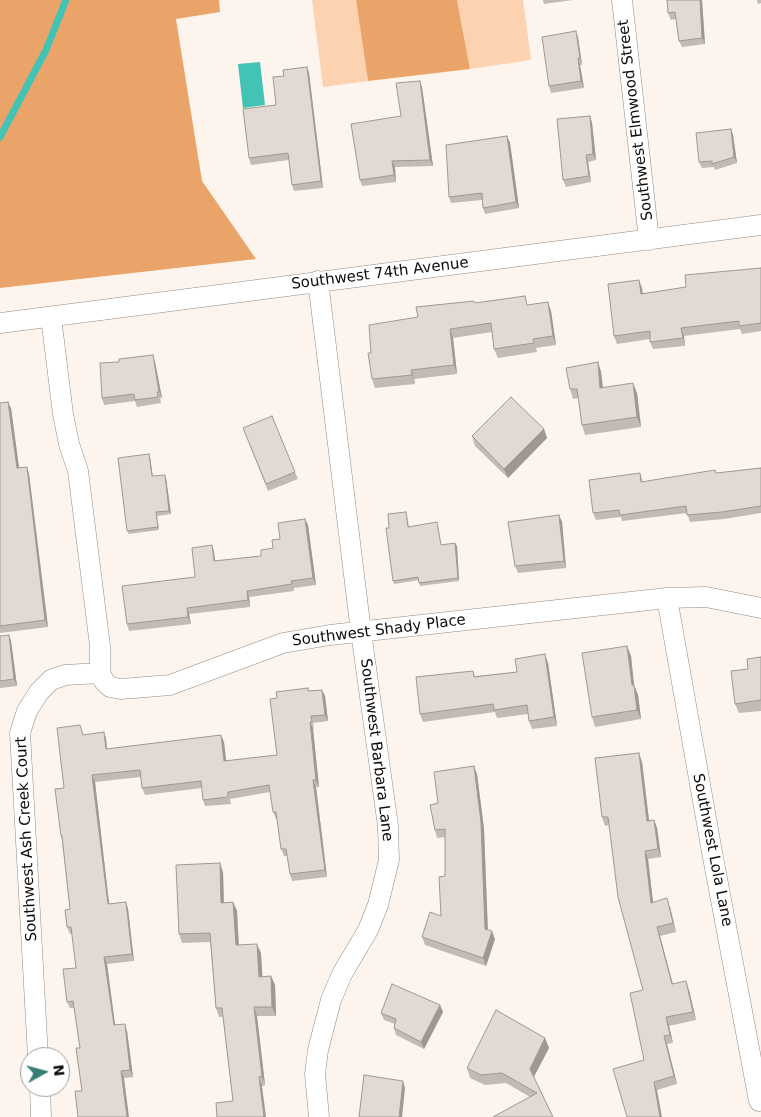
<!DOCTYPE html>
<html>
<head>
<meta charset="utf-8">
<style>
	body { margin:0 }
	#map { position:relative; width:761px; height:1117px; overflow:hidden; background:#fdf4ed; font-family:"DejaVu Sans",sans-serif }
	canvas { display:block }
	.north { position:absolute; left:20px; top:1047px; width:50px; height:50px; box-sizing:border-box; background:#fff; border:1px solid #9f9d9d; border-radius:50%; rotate:83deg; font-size:14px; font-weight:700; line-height:20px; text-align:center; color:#0e0b09 }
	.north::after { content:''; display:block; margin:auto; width:18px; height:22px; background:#387e76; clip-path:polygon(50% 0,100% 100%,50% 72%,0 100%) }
</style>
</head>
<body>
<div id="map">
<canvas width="761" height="1117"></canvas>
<div class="north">N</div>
</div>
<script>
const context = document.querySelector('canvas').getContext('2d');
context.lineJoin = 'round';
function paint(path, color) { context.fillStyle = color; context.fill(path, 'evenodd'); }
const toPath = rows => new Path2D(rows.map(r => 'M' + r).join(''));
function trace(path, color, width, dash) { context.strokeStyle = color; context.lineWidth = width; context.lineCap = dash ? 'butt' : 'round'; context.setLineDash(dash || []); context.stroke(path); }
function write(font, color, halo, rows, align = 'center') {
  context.font = font + ' "DejaVu Sans",sans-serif'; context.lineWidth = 4; context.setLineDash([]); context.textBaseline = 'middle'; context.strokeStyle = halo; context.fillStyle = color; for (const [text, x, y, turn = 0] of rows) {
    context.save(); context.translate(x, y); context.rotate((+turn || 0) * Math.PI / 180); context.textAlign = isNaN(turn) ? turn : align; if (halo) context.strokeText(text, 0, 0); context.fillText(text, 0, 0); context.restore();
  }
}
paint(toPath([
	[312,0,356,0,368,81,323,87],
	[457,0,523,0,531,60,470,69]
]), '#fdd2b1');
paint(toPath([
	[0,0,219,0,220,12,176,19,202,181,256,259,0,288],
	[356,0,457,0,470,69,368,81]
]), '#eaa46a');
paint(toPath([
	[260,62,265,105,243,108,238,64]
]), '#43c3b4');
trace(toPath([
	[0,137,46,50,66,0]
]), '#43c3b4', 7);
const street = toPath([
	[622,0,649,240],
	[318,281,361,632,388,826,389,860,378,905,368,930,342,974,331,1000,318,1050,315,1074,319,1117],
	[51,317,63,414,69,444,78,471,100,646,100,673,104,681,110,687,121,689,170,685,283,643,330,635,667,598,706,597,761,608],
	[0,323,761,225],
	[667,598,712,852,759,1101],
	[38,1057,20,733,27,711,39,692,51,680,65,675,100,673],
	[40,1087,41,1117]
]);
trace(street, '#928a84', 21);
trace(street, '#fff', 20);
paint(toPath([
	[543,0,573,0,544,4],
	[702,0,705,44,682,47,679,41,676,19,671,20,668,13],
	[757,0,761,0,761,3,758,4],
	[578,37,582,65,580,65,584,88,551,93,549,86],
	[307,67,309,73,323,188,294,191,292,185,289,160,251,165,249,158,276,105,284,76],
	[422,87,433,166,395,167,396,182,362,186,360,180,401,116],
	[590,116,592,123,596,160,588,162,591,182,566,187,563,180],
	[731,129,733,135,737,163,715,170,714,167,702,168,699,162],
	[507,136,510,143,519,208,485,214,483,208,482,200,451,203,449,197],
	[761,268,761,331,742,334,740,329,684,336,685,346,653,349,650,342,650,339,617,344,614,336,642,288,642,294,686,287],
	[548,302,551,311,556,345,536,348,537,352,498,358,494,349,492,332,453,338,457,374,414,379,415,384,375,388,372,379,371,353,418,317,475,303,528,305],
	[155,362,162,398,160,398,161,403,137,407,135,401,104,405,102,398],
	[598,362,601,372,603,387,637,393,641,427,585,435,582,425,579,398,573,399,570,389],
	[11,408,19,468,27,467,29,474,48,627,0,633,0,586],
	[243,428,295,472,298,479,268,491],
	[544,429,547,438,508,478,475,446,472,436],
	[150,457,153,476,166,478,171,514,157,516,159,530,129,534,127,531],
	[761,468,761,513,724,519,690,522,687,513,622,521,621,517,596,520,593,513,640,473,643,482],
	[407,515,409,527,438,526,441,545,457,546,459,581,420,586,419,580,394,584,393,581,389,528],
	[559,515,562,522,566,568,518,573,515,566],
	[305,519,308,525,316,585,294,588,294,591,249,597,250,607,189,614,191,624,129,631,127,624,195,577,212,545,214,552,215,561,261,556,273,548,280,539],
	[9,635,11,641,17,686,0,688,0,636],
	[627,646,631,656,634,685,638,695,641,719,595,727,592,717],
	[761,657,761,711,739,713,735,704,748,669],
	[548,663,557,726,532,729,529,721,528,714,497,718,495,712,423,722,420,714,473,671,475,676,517,672],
	[308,688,309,691,322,690,325,696,328,721,313,723,314,729,313,729,319,787,316,787,327,877,292,881,290,874,287,856,284,856,281,849,277,819,276,819,273,812,270,792,230,799,231,804,205,806,203,800,202,788,145,795,142,788,141,777,95,782,109,904,126,902,128,909,134,961,107,964,115,1025,127,1031,133,1077,124,1078,82,1091,80,1048,74,1008,70,1008,67,1002,76,968,72,934,70,934,67,927,70,909,62,841,61,836,64,788,84,735,104,732,106,739,107,749,224,742,226,761,277,755,277,698],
	[642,762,649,820,654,820,657,828,661,857,648,859,653,902,670,907,676,932,660,936,673,984,689,990,696,1020,669,1026,673,1043,667,1044,677,1084,657,1090,644,1060,643,990,609,825,605,826,602,817],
	[477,774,484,829,488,930,495,939,486,966,425,945,422,937,441,916,445,876,445,837,437,838,435,830,438,803],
	[223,872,224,903,233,902,237,911,239,945,261,953,262,977,271,976,275,985,276,1016,257,1016,265,1085,262,1086,233,1101,223,1017,219,1017,216,1008,210,942,182,943,179,934],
	[440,1005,443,1012,424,1049,396,1035,394,1028,395,1024,384,1020,381,1013],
	[545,1038,549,1048,534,1077,553,1117,530,1097,506,1083,485,1085,470,1078,467,1068]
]), '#c2bbb5');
paint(toPath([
	[700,0,702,0,705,44,702,38],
	[576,31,578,37,582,65,580,58],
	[578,58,580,65,584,88,581,81],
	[307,67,309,73,323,188,321,181],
	[420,81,422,87,433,166,430,160],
	[590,116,592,123,596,160,593,154],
	[731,129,733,135,737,163,734,157],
	[507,136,510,143,519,208,516,202],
	[586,155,588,162,591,182,589,176],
	[392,161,395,167,396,182,394,175],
	[639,280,642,288,644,302,641,294],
	[548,302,551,311,556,345,553,336],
	[681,328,684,336,685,346,683,338],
	[450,329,453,338,457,374,454,365],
	[153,355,155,362,162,398,159,392],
	[598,362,601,372,604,397,600,388],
	[411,370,414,379,415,384,412,375],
	[633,383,637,393,641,427,637,417],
	[8,402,11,408,20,475,17,468],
	[544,429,547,438,508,478,504,469],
	[149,454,150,457,153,480,152,476],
	[27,467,29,474,48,627,45,620],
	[165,475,166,478,171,514,169,511],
	[559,515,562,522,566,568,564,561],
	[305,519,308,525,316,585,313,578],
	[455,543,457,546,459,581,458,578],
	[212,545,214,552,216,568,214,561],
	[247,591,249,597,250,607,248,600],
	[187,608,189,614,191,624,188,617],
	[9,635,11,641,17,686,14,679],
	[627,646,631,656,634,685,638,695,641,719,637,710,632,685],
	[545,654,548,663,557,726,554,717],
	[322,690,325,696,328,721,325,715],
	[310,722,313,729,319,787,316,780],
	[104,732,106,739,108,756,106,749],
	[221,735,224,742,227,768,224,761],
	[639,753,642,762,650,829,647,821],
	[474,766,477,774,484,829,488,937,485,929],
	[92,775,95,782,110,911,108,904],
	[313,780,316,787,327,877,325,870],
	[654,820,657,828,661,857,658,849],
	[645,851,648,859,654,911,651,903],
	[220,863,223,872,224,912,221,903],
	[667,898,670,907,676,932,673,923],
	[126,902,128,909,134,961,132,954],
	[233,902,237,911,239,954,236,945],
	[657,927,660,936,675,993,672,984],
	[492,931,495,939,486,966,483,958],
	[257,944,261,953,263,986,259,977],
	[104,957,107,964,116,1032,114,1025],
	[271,976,275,985,276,1016,272,1007],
	[686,981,689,990,696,1020,693,1012],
	[440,1005,443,1012,424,1049,421,1042],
	[254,1007,257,1016,265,1085,262,1076],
	[666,1017,669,1026,673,1043,670,1035],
	[125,1024,127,1031,133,1077,130,1070],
	[664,1036,667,1044,677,1084,674,1076],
	[545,1038,549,1048,533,1078,530,1069],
	[121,1071,124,1078,129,1117,127,1117],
	[259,1077,262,1086,266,1117,264,1117],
	[403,1081,405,1088,402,1117,399,1117],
	[654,1082,657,1090,662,1117,660,1117]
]), '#9e9893');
const building = toPath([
	[667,0,700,0,702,38,679,41,675,12,668,13,667,0],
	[576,31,580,58,578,58,581,81,549,86,542,37,576,31],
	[307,67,321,181,292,185,288,153,249,158,243,109,276,105,273,77,284,76,283,70,307,67],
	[420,81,430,160,392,161,394,175,360,180,351,124,401,116,396,83,420,81],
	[590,116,593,154,586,155,589,176,563,180,557,119,590,116],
	[731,129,734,157,712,164,712,161,699,162,696,133,731,129],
	[507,136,516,202,483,208,482,193,449,197,446,145,507,136],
	[761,268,761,323,739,326,739,321,681,328,683,338,650,342,650,331,614,336,608,284,639,280,641,294,686,287,685,275,761,268],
	[525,296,527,305,548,302,553,336,533,339,534,343,494,349,491,323,450,329,454,365,411,370,412,375,372,379,368,353,371,353,369,325,418,317,416,307,474,301,475,303,525,296],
	[153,355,159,392,157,392,158,397,135,400,134,394,102,398,100,363,119,362,119,359,153,355],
	[598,362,600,388,633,383,637,417,582,425,577,389,570,389,566,368,598,362],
	[511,397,544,429,504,469,472,436,511,397],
	[8,402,17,468,27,467,45,620,0,626,0,403,8,402],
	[272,416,295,472,266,484,243,428,272,416],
	[149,454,152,476,165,475,169,511,156,512,158,527,127,531,118,458,149,454],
	[761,468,761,506,722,512,687,515,686,506,620,515,619,510,593,513,589,480,640,473,641,482,715,470,716,473,761,468],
	[406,512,408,527,437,522,441,545,455,543,458,578,419,583,418,577,393,581,386,528,389,528,388,514,406,512],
	[559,515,564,561,515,566,508,522,559,515],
	[305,519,313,578,291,581,292,584,247,591,248,600,187,608,188,617,127,624,122,586,195,577,192,548,212,545,214,561,261,556,261,550,273,548,272,540,280,539,278,523,305,519],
	[9,635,14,679,0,681,0,636,9,635],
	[627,646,632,685,634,685,637,710,592,717,582,653,627,646],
	[545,654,554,717,529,721,527,705,494,710,493,704,420,714,416,677,473,671,474,677,517,672,515,659,545,654],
	[761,657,761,700,735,704,731,671,748,669,747,659,761,657],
	[308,688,308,691,322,690,325,715,311,716,312,722,310,722,316,780,313,780,325,870,290,874,286,849,281,849,276,812,273,812,269,785,228,792,228,797,203,800,201,781,142,788,140,770,92,775,108,904,126,902,132,954,104,957,114,1025,125,1024,130,1070,121,1071,127,1117,78,1117,75,1091,82,1091,76,1048,80,1048,73,1001,67,1002,63,969,76,968,71,927,67,927,65,910,70,909,62,836,61,836,55,789,64,788,57,728,80,725,83,735,104,732,106,749,221,735,224,761,277,755,270,699,277,698,276,692,308,688],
	[639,753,647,821,654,820,658,849,645,851,651,903,667,898,673,923,657,927,672,984,686,981,693,1012,666,1017,670,1035,664,1036,674,1076,654,1082,660,1117,627,1117,613,1069,644,1060,630,993,643,990,618,897,608,817,602,817,595,758,639,753],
	[474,766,481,822,485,929,492,931,483,958,422,937,430,912,441,916,439,877,445,876,445,829,435,830,430,805,438,803,434,772,474,766],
	[220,863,221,903,233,902,236,945,257,944,259,977,271,976,272,1007,254,1007,262,1076,259,1077,264,1117,217,1117,216,1103,233,1101,222,1008,216,1008,210,933,179,934,176,865,220,863],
	[392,984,440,1005,421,1042,394,1028,396,1019,381,1013,392,984],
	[496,1010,545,1038,530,1069,553,1117,493,1117,537,1093,502,1073,481,1075,467,1068,496,1010],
	[364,1075,403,1081,399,1117,359,1117,364,1075]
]);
paint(building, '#e2d9d2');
trace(building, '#9e9893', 1);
write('15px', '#0e0b09', '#fff', [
	["Southwest Elmwood Street",636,120,-97],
	["Southwest 74th Avenue",380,274,-7],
	["Southwest Shady Place",379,631,-7],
	["Southwest Barbara Lane",376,750,83],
	["Southwest Ash Creek Court",27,839,-93],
	["Southwest Lola Lane",712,850,79]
]);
</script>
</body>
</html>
